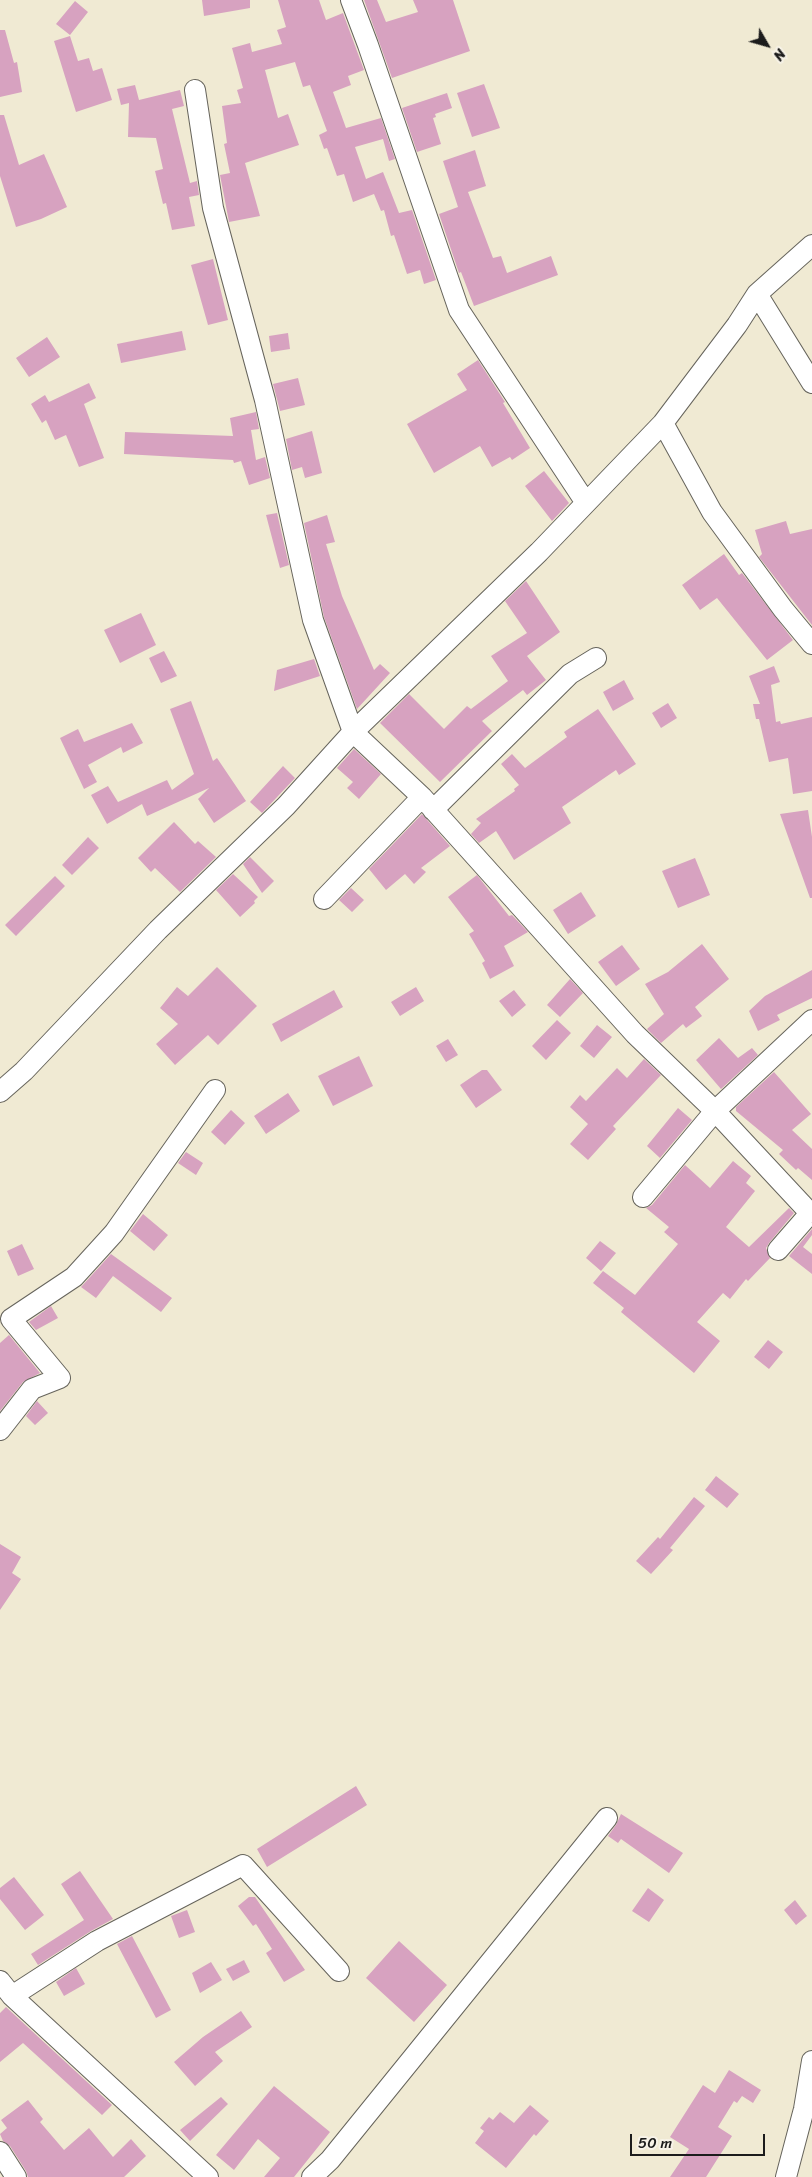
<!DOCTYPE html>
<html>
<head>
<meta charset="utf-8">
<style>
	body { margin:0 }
	#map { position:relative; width:812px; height:2177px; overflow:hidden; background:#f0ead3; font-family:Sriracha,sans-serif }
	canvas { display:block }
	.north { position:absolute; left:742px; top:20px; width:50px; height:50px; -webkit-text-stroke:4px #f7f3e8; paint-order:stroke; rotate:128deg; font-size:14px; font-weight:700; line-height:20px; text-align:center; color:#1c1c1c }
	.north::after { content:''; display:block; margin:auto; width:18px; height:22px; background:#1c1c1c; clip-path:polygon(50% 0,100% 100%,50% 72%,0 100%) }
	.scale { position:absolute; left:630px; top:2134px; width:135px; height:22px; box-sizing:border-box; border:2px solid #1c1c1c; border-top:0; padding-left:6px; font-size:15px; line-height:18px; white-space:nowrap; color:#1c1c1c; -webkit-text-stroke:4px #f7f3e8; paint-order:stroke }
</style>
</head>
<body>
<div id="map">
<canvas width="812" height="2177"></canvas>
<div class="north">N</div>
<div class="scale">50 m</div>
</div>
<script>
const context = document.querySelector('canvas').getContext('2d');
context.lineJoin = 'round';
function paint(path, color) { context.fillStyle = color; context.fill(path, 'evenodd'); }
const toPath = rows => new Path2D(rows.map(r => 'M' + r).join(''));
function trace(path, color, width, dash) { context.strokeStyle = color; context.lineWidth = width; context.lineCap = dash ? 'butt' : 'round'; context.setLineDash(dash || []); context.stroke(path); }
paint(toPath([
	[202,0,250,0,250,8,204,16],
	[278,0,319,0,326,20,343,13,364,70,348,76,351,85,333,92,346,128,381,118,395,159,389,161,383,139,355,147,366,179,383,172,399,213,412,210,436,280,424,284,420,270,407,274,394,235,391,236,384,210,381,211,374,194,353,202,344,174,337,176,327,148,324,149,319,135,327,131,310,85,303,87,295,62,265,70,278,118,288,114,299,145,245,163,260,216,229,222,220,175,230,173,224,144,227,143,222,106,241,103,237,90,243,88,232,48,250,43,252,52,282,44,277,30,286,27],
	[364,0,377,0,386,22,418,12,413,0,453,0,470,51,392,78],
	[75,1,88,12,70,35,56,24],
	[0,30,5,30,14,63,17,62,22,92,0,97],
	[70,36,78,61,89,58,93,71,102,68,112,100,76,112,54,41],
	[484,84,500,128,472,137,457,93],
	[135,85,139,100,180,90,184,106,172,109,190,183,197,181,199,195,189,197,195,226,172,230,166,203,163,204,155,171,163,169,156,138,128,137,129,103,121,105,117,89],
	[447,93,452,108,435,114,436,117,433,118,441,144,417,152,402,108],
	[0,115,4,115,19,165,44,154,67,207,41,219,16,227,0,176],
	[475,150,486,186,468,192,493,258,501,256,507,273,551,256,558,275,474,306,461,272,459,273,439,214,458,207,443,161],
	[213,259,228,320,208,325,191,265],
	[182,331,186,350,121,363,117,344],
	[288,333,290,349,271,352,269,336],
	[47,337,60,357,29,377,16,358],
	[478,360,505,402,503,403,530,448,512,460,510,457,492,467,480,446,434,473,407,424,467,390,457,374],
	[298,378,305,405,280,411,273,384],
	[89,383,96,398,84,404,104,458,79,467,66,435,55,440,46,420,42,423,31,404,45,395,49,402],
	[256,412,259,429,251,430,256,460,265,457,270,478,249,485,241,461,234,463,233,460,124,454,125,432,233,436,230,418],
	[312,431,322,473,305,478,302,467,292,470,286,439],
	[544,471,569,503,552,521,525,486],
	[277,513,289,565,280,568,266,515],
	[327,515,335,542,326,544,342,596,374,670,380,664,390,673,357,709,324,617,304,523],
	[786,521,790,534,812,529,812,625,759,557,762,554,755,530],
	[724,554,739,575,742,573,793,640,767,660,717,598,700,610,682,585],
	[526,581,560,632,527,656,546,680,527,695,523,690,482,721,492,731,440,782,380,723,409,694,444,729,467,706,471,709,508,681,491,656,527,633,505,601],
	[141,613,156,645,120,663,104,630],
	[164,651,177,676,161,683,149,658],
	[314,659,320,676,274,691,277,670],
	[774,666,780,682,771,685,776,722,780,721,781,724,812,717,812,791,793,794,788,758,769,762,759,719,756,719,753,704,760,704,749,676],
	[624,680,634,699,613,711,603,692],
	[191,701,213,761,217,758,246,801,214,823,198,799,209,788,147,816,142,804,107,824,91,795,108,786,118,802,167,780,172,790,194,774,170,709],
	[668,703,677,718,661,728,652,713],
	[598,709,636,764,619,775,616,770,562,807,571,823,514,860,496,831,479,843,471,834,481,823,476,819,515,791,514,789,519,785,501,764,512,754,525,768,567,737,564,732],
	[132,723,143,743,123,753,121,747,88,765,97,782,84,789,60,738,78,729,84,742],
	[354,749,381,774,359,799,347,788,353,782,337,768],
	[283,766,295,778,262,813,250,802],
	[808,810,812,837,812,898,810,898,780,814],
	[422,814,450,846,421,868,426,872,414,884,405,874,386,890,369,869],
	[174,822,195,844,198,841,216,857,180,892,155,868,151,872,138,858],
	[88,837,99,848,72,875,62,865],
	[250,857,274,881,262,893,243,864],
	[695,858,710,895,678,908,662,871],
	[233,874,258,897,254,901,255,903,240,917,216,890],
	[477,875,509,916,512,915,528,932,504,946,514,966,490,979,482,963,485,961,469,934,474,931,448,897],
	[55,876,65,886,16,936,5,925],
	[351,888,364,900,352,912,339,900],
	[581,892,596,916,568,934,553,910],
	[702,944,729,979,695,1007,702,1016,686,1028,683,1024,661,1043,647,1029,664,1014,645,984,668,972],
	[622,945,640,969,616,986,598,962],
	[217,967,257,1006,218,1045,208,1035,175,1065,156,1044,178,1024,160,1008,177,987,188,996],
	[812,970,812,998,777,1015,780,1020,758,1031,749,1011,765,996],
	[570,979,583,993,560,1017,547,1005],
	[416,987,424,1001,400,1016,391,1002],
	[334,990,343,1007,281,1042,272,1024],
	[514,990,526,1005,512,1017,499,1001],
	[557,1020,571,1033,546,1060,532,1046],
	[597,1025,612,1037,594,1058,580,1046],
	[719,1038,738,1058,752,1048,758,1055,721,1089,696,1060],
	[448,1039,458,1055,446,1062,436,1046],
	[359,1056,373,1086,333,1106,318,1076],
	[644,1059,661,1075,613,1126,616,1129,588,1160,570,1144,588,1124,570,1107,580,1095,586,1101,617,1068,627,1078],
	[482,1070,487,1070,502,1090,476,1108,460,1085],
	[774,1072,811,1114,792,1130,812,1149,812,1180,798,1168,796,1170,779,1154,783,1150,736,1111,736,1107],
	[288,1093,300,1111,266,1134,254,1116],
	[678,1108,692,1120,660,1158,647,1146],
	[231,1110,245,1123,225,1145,211,1132],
	[186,1152,203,1163,196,1175,178,1163],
	[733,1161,751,1176,746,1183,755,1191,726,1227,749,1247,789,1208,794,1213,769,1243,766,1248,770,1258,748,1281,746,1279,730,1299,723,1293,697,1322,720,1341,694,1373,621,1312,624,1308,593,1283,603,1271,635,1295,678,1244,664,1232,669,1227,646,1208,652,1205,685,1165,710,1188],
	[143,1214,168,1235,154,1251,130,1231],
	[812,1229,812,1235,803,1247,812,1254,812,1274,789,1256],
	[600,1241,616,1253,601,1271,586,1258],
	[22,1244,34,1269,18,1276,7,1251],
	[111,1254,172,1298,161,1312,113,1276,96,1298,81,1287],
	[51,1306,58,1318,36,1330,29,1322],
	[9,1335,40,1373,23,1382,0,1411,0,1343],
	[768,1340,783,1352,769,1369,754,1357],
	[37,1401,48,1413,35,1425,26,1416],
	[716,1476,739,1494,727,1508,705,1490],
	[694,1497,705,1506,670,1548,673,1550,651,1574,636,1561,658,1537,660,1539],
	[0,1544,21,1557,12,1573,21,1579,0,1610],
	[356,1786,367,1805,267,1867,257,1849],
	[621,1814,683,1853,669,1873,621,1839,618,1843,608,1836,616,1825],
	[80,1871,113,1919,91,1931,38,1965,31,1954,84,1920,61,1884],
	[14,1877,44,1915,25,1930,0,1899,0,1888],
	[648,1888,664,1900,649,1922,632,1911],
	[249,1897,255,1897,305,1970,284,1982,266,1953,272,1949,256,1924,253,1926,238,1906],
	[795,1900,807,1916,796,1925,784,1910],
	[187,1910,195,1932,179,1938,171,1916],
	[132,1936,171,2010,156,2018,117,1944],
	[399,1941,447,1985,414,2022,366,1978],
	[244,1960,250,1972,233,1981,226,1969],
	[211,1962,222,1980,200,1993,192,1973],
	[76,1968,85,1984,64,1996,56,1982],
	[6,2007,112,2105,102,2115,23,2043,0,2062,0,2013],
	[241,2011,252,2027,215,2052,223,2061,195,2086,174,2062,203,2037],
	[729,2070,761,2090,753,2103,742,2096,737,2103,734,2101,718,2127,732,2136,706,2177,670,2177,689,2149,670,2137,703,2085,715,2093],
	[274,2086,330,2132,294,2177,264,2177,280,2158,258,2139,234,2170,216,2155],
	[221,2097,228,2104,190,2141,180,2130],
	[28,2100,43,2119,40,2122,64,2150,89,2128,113,2157,131,2139,146,2156,124,2177,28,2177,26,2171,10,2146,3,2141,0,2134,7,2128,1,2120],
	[530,2105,549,2121,536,2136,534,2134,506,2168,475,2143,484,2131,480,2128,489,2117,493,2120,500,2112,514,2123]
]), '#d7a2c0');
const minor = toPath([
	[351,0,368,45,459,310,586,503],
	[195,90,213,208,265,400,313,620,353,732,422,797,635,1034,715,1111,810,1213],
	[757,294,812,383],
	[663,423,712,512,783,609,812,644],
	[433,810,570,674,596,658],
	[324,899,422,797],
	[0,1092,24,1071,158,930,286,806,353,732,539,552,663,423,737,325,757,294,812,245],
	[643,1197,715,1111,812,1020],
	[778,1250,812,1211],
	[0,1430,32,1389,60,1378,11,1319,74,1277,114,1233,215,1090],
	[0,1981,12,1996,208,2177],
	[12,1996,97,1941,243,1865,339,1971],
	[0,2152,16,2177],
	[312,2177,330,2160,607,1818],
	[786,2177,804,2109,812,2061]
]);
trace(minor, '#66645c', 22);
trace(minor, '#fff', 20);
</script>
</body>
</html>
